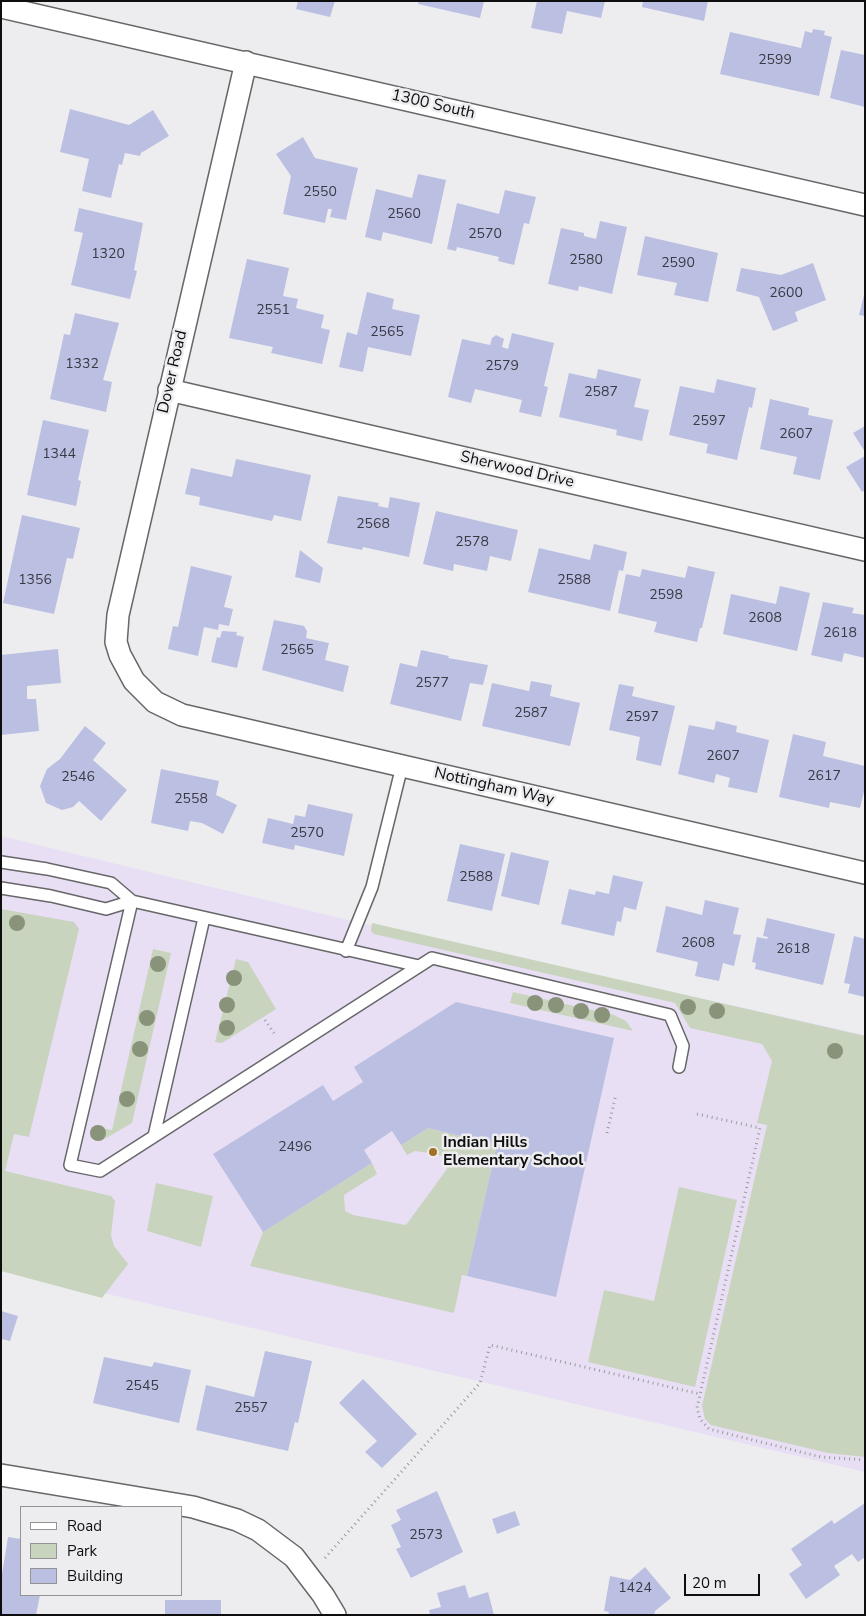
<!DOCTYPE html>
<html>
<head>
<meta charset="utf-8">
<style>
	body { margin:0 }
	#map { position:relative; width:866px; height:1616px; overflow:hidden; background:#ededf0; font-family:"Nunito Sans",sans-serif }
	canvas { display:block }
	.frame { position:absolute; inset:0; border:2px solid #0e0e0f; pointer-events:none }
	.legend { position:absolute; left:20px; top:1506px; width:162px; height:90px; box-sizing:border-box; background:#ededf0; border:1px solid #949496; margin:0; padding:6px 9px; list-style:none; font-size:15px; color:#0e0e0f }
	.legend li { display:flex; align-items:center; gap:10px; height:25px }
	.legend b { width:25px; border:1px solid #949496 }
	.scale { position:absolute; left:684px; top:1574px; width:76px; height:22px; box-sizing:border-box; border:2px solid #0e0e0f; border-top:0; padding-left:6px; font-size:15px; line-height:18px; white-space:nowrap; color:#0e0e0f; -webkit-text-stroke:4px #ededf0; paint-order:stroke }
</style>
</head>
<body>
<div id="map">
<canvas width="866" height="1616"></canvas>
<div class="frame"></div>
<ul class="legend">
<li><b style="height:6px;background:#fff"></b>Road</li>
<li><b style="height:14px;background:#c9d4be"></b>Park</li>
<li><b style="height:14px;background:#bbbfe1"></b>Building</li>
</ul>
<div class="scale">20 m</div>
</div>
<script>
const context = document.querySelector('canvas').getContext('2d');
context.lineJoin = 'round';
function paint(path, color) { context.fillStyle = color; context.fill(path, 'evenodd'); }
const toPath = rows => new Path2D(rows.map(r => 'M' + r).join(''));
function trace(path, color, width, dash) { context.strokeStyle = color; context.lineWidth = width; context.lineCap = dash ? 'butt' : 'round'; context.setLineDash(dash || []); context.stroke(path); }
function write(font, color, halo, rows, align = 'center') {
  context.font = font + ' "Nunito Sans",sans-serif'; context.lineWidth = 5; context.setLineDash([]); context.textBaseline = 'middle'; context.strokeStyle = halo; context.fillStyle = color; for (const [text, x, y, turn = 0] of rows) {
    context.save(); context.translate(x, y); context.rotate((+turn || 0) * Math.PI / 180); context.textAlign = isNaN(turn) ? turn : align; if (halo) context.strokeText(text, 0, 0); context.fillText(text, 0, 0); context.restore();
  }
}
paint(toPath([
	[1,836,365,924,865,1035,865,1472,1,1269]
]), '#e8dff5');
paint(toPath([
	[1,909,74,922,79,929,29,1137,14,1134,5,1171,111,1196,115,1201,111,1235,114,1246,128,1264,102,1298,1,1271],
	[372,923,865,1036,865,1457,828,1453,711,1425,705,1419,702,1406,767,1125,757,1123,772,1061,762,1044,690,1028,675,1003,374,934,371,931],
	[153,949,171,953,132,1123,101,1141,93,1139,90,1137,94,1127,112,1130],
	[236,959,248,962,276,1009,222,1043,215,1042],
	[513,992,614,1015,626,1021,633,1031,510,1003],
	[428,1128,497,1145,467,1276,462,1275,454,1313,250,1266,263,1232,372,1163,377,1174,344,1195,345,1211,353,1215,406,1225,447,1169,445,1158,437,1154,415,1151,407,1155,401,1145],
	[156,1183,213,1196,201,1247,147,1231],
	[679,1187,737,1200,695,1387,588,1362,604,1290,654,1301]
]), '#c9d4be');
paint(toPath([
	[298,1,335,1,330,17,296,9],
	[419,1,484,1,480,18,418,4],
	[537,1,605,1,601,18,567,11,562,34,531,28],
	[643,1,708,1,704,21,642,7],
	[813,29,825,31,824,35,832,37,819,96,720,74,730,32,801,48,805,31,812,33],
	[841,50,865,55,865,107,830,98],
	[70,109,129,125,153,110,169,136,141,153,140,156,125,153,122,165,119,164,111,198,82,191,89,159,60,152],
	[303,137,315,158,358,168,346,220,330,217,332,209,328,209,325,223,283,214,291,176,276,154],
	[418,174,446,180,432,244,383,232,381,241,365,237,376,189,412,198],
	[505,190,536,197,529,224,524,223,514,265,498,261,499,257,457,247,456,251,447,249,457,203,499,214],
	[79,208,143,223,134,270,137,271,130,299,71,285,83,233,74,231],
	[600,221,627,227,612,294,579,286,578,291,548,284,561,228,584,233,584,236,596,239],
	[645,236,718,253,708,302,674,295,677,283,637,275],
	[247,259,289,268,283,296,298,299,296,308,324,315,321,328,330,330,322,364,271,353,273,347,229,338],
	[813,263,826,300,795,312,798,321,773,331,759,297,736,291,741,268,781,275],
	[367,292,394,299,392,309,420,315,411,356,368,347,363,372,339,367,347,332,357,335],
	[864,295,865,295,865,316,859,315],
	[75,313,119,323,103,380,112,382,106,412,50,399,64,334,70,335],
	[512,333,554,343,544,386,548,387,541,417,519,412,522,400,475,389,471,403,448,397,462,339,490,345,492,338,496,335,504,339,502,347,508,349],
	[598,369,641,379,634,407,649,410,642,441,616,435,617,430,559,417,569,373,596,379],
	[717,379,756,388,752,408,749,407,737,460,706,453,708,444,669,435,680,386,714,393],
	[770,399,809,408,808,415,833,420,820,480,793,474,797,457,760,449],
	[43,420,89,430,78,480,81,481,76,506,27,495],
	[865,426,865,452,853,433],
	[865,456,865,490,862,492,846,467],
	[236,459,311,475,301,521,274,515,272,521,199,505,200,497,185,494,191,468,232,477],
	[338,496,379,503,378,506,388,508,390,497,420,503,409,557,363,547,362,550,327,543],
	[436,511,518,530,511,561,490,556,487,571,454,564,453,571,423,564],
	[22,515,80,528,73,559,67,558,54,614,3,603],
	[594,544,627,552,623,571,619,570,610,611,528,592,539,548,590,560],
	[300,550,323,568,320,583,295,577],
	[191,566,232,576,224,607,233,609,229,626,219,624,218,630,204,627,198,656,168,649,173,626,178,627],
	[688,566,715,572,702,628,700,628,697,642,654,632,657,622,618,613,626,574,640,577,642,569,685,578],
	[780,586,810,593,797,651,723,634,731,594,776,604],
	[823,602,854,608,852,613,865,615,865,658,844,653,842,662,811,655],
	[274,620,304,626,307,631,306,638,329,643,325,660,349,666,343,692,262,670],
	[222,631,237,632,236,635,244,637,237,668,211,662,217,637,220,638],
	[58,649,61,683,27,686,27,699,36,699,39,731,1,735,1,655],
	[421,650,449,656,448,658,488,665,483,685,470,683,461,721,390,704,400,663,417,667],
	[531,681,552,685,550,696,580,703,570,746,482,726,492,683,529,691],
	[619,684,634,687,632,696,675,706,661,766,636,760,640,737,609,730],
	[716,721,737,726,736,732,769,740,757,793,728,787,730,778,716,774,714,783,678,774,689,725,714,730],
	[85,726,106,743,93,760,127,790,101,821,79,801,73,807,62,810,46,803,40,786,47,769,60,759],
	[793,734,826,742,823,756,865,766,865,787,860,808,830,802,829,808,779,797],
	[161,769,219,781,216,795,237,805,223,834,202,823,190,821,188,831,151,823],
	[308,804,353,814,344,856,295,845,294,850,262,843,268,818,293,824,295,815,305,817],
	[460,844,505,854,492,911,447,901],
	[511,852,549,861,539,905,501,896],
	[613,875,643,882,636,910,624,907,621,922,617,921,614,936,561,924,569,889,595,895,596,891,609,894],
	[705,900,739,908,733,934,741,935,734,966,723,963,719,981,695,976,698,962,656,952,666,906,702,915],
	[767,918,835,934,823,985,755,969,756,963,752,962,757,937,767,939,768,937,763,936],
	[854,936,865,939,865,997,848,993,850,984,844,983],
	[456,1002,614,1038,556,1297,467,1276,497,1145,428,1128,401,1145,392,1131,364,1150,372,1163,263,1232,213,1154,323,1085,333,1101,363,1082,354,1067],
	[1,1311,18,1316,10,1341,1,1339],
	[265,1351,312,1361,298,1423,295,1422,288,1451,196,1430,206,1385,254,1397],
	[104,1357,152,1367,154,1362,191,1370,179,1423,93,1403],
	[363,1379,417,1434,382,1468,365,1452,377,1441,339,1403],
	[437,1491,463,1552,411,1578,396,1549,401,1547,391,1525,401,1520,396,1510],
	[865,1503,865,1557,858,1562,852,1554,834,1566,840,1575,806,1599,789,1574,802,1565,791,1549,832,1520,834,1524],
	[515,1511,520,1525,497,1534,492,1519],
	[8,1537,21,1539,21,1595,40,1595,36,1615,1,1615,1,1580],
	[645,1567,671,1598,655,1611,654,1615,608,1615,609,1612,604,1611,610,1576,630,1580],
	[465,1585,469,1598,488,1592,494,1615,430,1615,429,1610,441,1607,437,1593],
	[165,1600,221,1600,221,1615,165,1615]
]), '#bbbfe1');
const service = toPath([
	[1,862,47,869,111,883,132,901,419,966],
	[1,888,51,896,106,909,132,901],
	[132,901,70,1165,100,1171,432,958,670,1015,683,1046,679,1067],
	[346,951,372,887,402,766],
	[154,1136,204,918]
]);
const minor = toPath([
	[1,7,865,205],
	[246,62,118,615,116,642,120,655,134,681,155,702,182,715,865,873],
	[169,390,865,550],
	[1,1475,193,1507,237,1520,258,1530,294,1557,323,1595,335,1615]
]);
trace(service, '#676769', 14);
trace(minor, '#676769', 24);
trace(toPath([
	[265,1020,276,1036],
	[697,1114,760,1128,697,1408,700,1419,709,1429,821,1457,865,1460],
	[607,1133,616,1094],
	[325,1558,480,1383,490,1345,700,1394]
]), '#9a9a9c', 3, [1, 4]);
trace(service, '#fff', 11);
trace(minor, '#fff', 21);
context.fillStyle = '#88937a';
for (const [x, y] of [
	[17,923],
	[158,964],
	[234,978],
	[535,1003],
	[227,1005],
	[556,1005],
	[688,1007],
	[581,1011],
	[717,1011],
	[602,1015],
	[147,1018],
	[227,1028],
	[140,1049],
	[835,1051],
	[127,1099],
	[98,1133]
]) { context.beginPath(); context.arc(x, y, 8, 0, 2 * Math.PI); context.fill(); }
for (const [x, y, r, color] of [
	[433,1152,5,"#a17225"]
]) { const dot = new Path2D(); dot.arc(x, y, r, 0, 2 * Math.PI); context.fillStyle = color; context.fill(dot); trace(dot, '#ededf0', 2); }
write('14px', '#393a44', null, [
	["2599",775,61],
	["2550",320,193],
	["2560",404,215],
	["2570",485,235],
	["1320",108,255],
	["2580",586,261],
	["2590",678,264],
	["2600",786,294],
	["2551",273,311],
	["2565",387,333],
	["1332",82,365],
	["2579",502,367],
	["2587",601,393],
	["2597",709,422],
	["2607",796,435],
	["1344",59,455],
	["2568",373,525],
	["2578",472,543],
	["1356",35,581],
	["2588",574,581],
	["2598",666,596],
	["2608",765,619],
	["2618",840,634],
	["2565",297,651],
	["2577",432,684],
	["2587",531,714],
	["2597",642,718],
	["2607",723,757],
	["2617",824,777],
	["2546",78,778],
	["2558",191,800],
	["2570",307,834],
	["2588",476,878],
	["2608",698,944],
	["2618",793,950],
	["2496",295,1148],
	["2545",142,1387],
	["2557",251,1409],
	["2573",426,1536],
	["1424",635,1589]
]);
write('16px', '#0e0e0f', '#ededf0', [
	["1300 South",433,105,13],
	["Dover Road",173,372,-77],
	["Sherwood Drive",517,470,13],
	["Nottingham Way",494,787,13]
]);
write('bold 16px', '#0e0e0f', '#ededf0', [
	["Indian Hills",443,1143],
	["Elementary School",443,1161]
], 'left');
</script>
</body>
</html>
